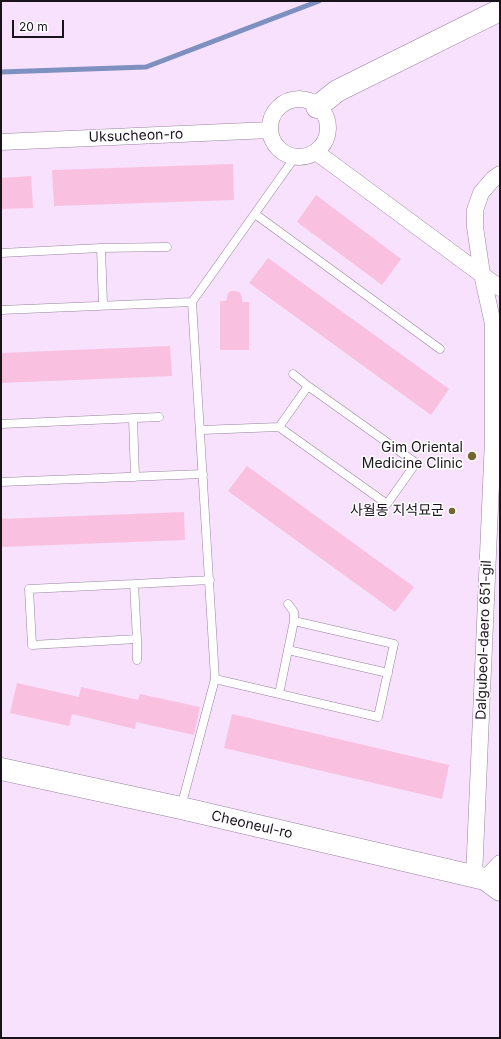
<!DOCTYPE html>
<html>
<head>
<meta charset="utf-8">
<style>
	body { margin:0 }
	#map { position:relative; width:501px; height:1039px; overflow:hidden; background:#f7e1fd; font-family:Inter,sans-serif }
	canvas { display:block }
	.frame { position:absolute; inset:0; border:2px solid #1b131c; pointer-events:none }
	.scale { position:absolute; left:12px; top:20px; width:52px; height:18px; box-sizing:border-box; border:2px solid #1b131c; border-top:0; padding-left:5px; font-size:12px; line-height:14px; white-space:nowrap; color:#1b131c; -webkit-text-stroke:3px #fff; paint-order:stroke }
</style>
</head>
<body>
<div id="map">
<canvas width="501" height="1039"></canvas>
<div class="frame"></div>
<div class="scale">20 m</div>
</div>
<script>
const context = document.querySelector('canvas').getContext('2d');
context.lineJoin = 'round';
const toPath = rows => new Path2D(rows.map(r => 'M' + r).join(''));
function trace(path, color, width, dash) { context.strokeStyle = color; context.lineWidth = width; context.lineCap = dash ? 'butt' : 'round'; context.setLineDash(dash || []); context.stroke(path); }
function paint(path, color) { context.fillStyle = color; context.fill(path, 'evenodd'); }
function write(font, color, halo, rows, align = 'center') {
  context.font = font + ' Inter,"Noto Sans KR",sans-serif'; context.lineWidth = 3; context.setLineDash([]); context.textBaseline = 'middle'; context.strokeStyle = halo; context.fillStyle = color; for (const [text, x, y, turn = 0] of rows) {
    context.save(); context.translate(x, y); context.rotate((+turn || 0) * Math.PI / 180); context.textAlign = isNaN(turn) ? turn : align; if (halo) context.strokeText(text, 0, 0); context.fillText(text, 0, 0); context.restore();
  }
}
trace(toPath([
	[1,72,146,67,319,1]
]), '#7e90bf', 5);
paint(toPath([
	[233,164,234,200,54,206,52,170],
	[31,176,33,208,1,209,1,178],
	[316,195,401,259,382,285,297,222],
	[268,258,449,389,431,415,249,283],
	[231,291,236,291,240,293,242,298,242,302,249,302,249,350,220,350,220,301,226,301,228,293],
	[170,346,172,376,1,383,1,353],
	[247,466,414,587,395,612,228,491],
	[184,512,185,540,1,547,1,519],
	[17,683,79,697,81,687,138,700,140,694,200,707,194,735,136,722,135,729,72,714,69,726,10,713],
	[232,714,449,765,442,799,224,748]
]), '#f9c1df');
const lane = toPath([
	[255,214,440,349],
	[101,248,167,247],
	[1,253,101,248,103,305],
	[1,310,192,302],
	[293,374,308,386],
	[133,418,135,477],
	[1,424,159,417],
	[201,430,279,427,387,504,416,463,308,386,279,427],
	[1,482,203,474],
	[134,584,137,639,32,645,29,589,134,584,210,580],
	[137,639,137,660],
	[288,650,388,673],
	[215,679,378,717,394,644,294,621],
	[279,694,294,621,294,612,288,604],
	[181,807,215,679,192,302,295,157]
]);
const street = toPath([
	'270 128a29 29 0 1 1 58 0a29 29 0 1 1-58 0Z',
	[1,142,270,130],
	[316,152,500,288],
	[474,877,493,439,493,324,482,274,475,227,475,210,481,193,493,179,500,174],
	[485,879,500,863]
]);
const secondary = toPath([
	[317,107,337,91,500,10],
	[1,769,181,808,485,879,500,890]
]);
trace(lane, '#97839c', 9);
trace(street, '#97839c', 17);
trace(secondary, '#97839c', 23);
trace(lane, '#fff', 8);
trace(street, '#fff', 16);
trace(secondary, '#fff', 22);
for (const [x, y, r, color] of [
	[472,456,5,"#776433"],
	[452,511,4,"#776433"]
]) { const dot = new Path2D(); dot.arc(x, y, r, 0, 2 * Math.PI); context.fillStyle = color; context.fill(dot); trace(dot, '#fff', 1.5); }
write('14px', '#1b131c', '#fff', [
	["Uksucheon-ro",136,136,-2],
	["Dalgubeol-daero 651-gil",484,640,-88],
	["Cheoneul-ro",252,825,13]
]);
write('14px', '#1b131c', '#fff', [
	["Gim Oriental",463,448],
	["Medicine Clinic",463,464],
	["사월동 지석묘군",444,511]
], 'right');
</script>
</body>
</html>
